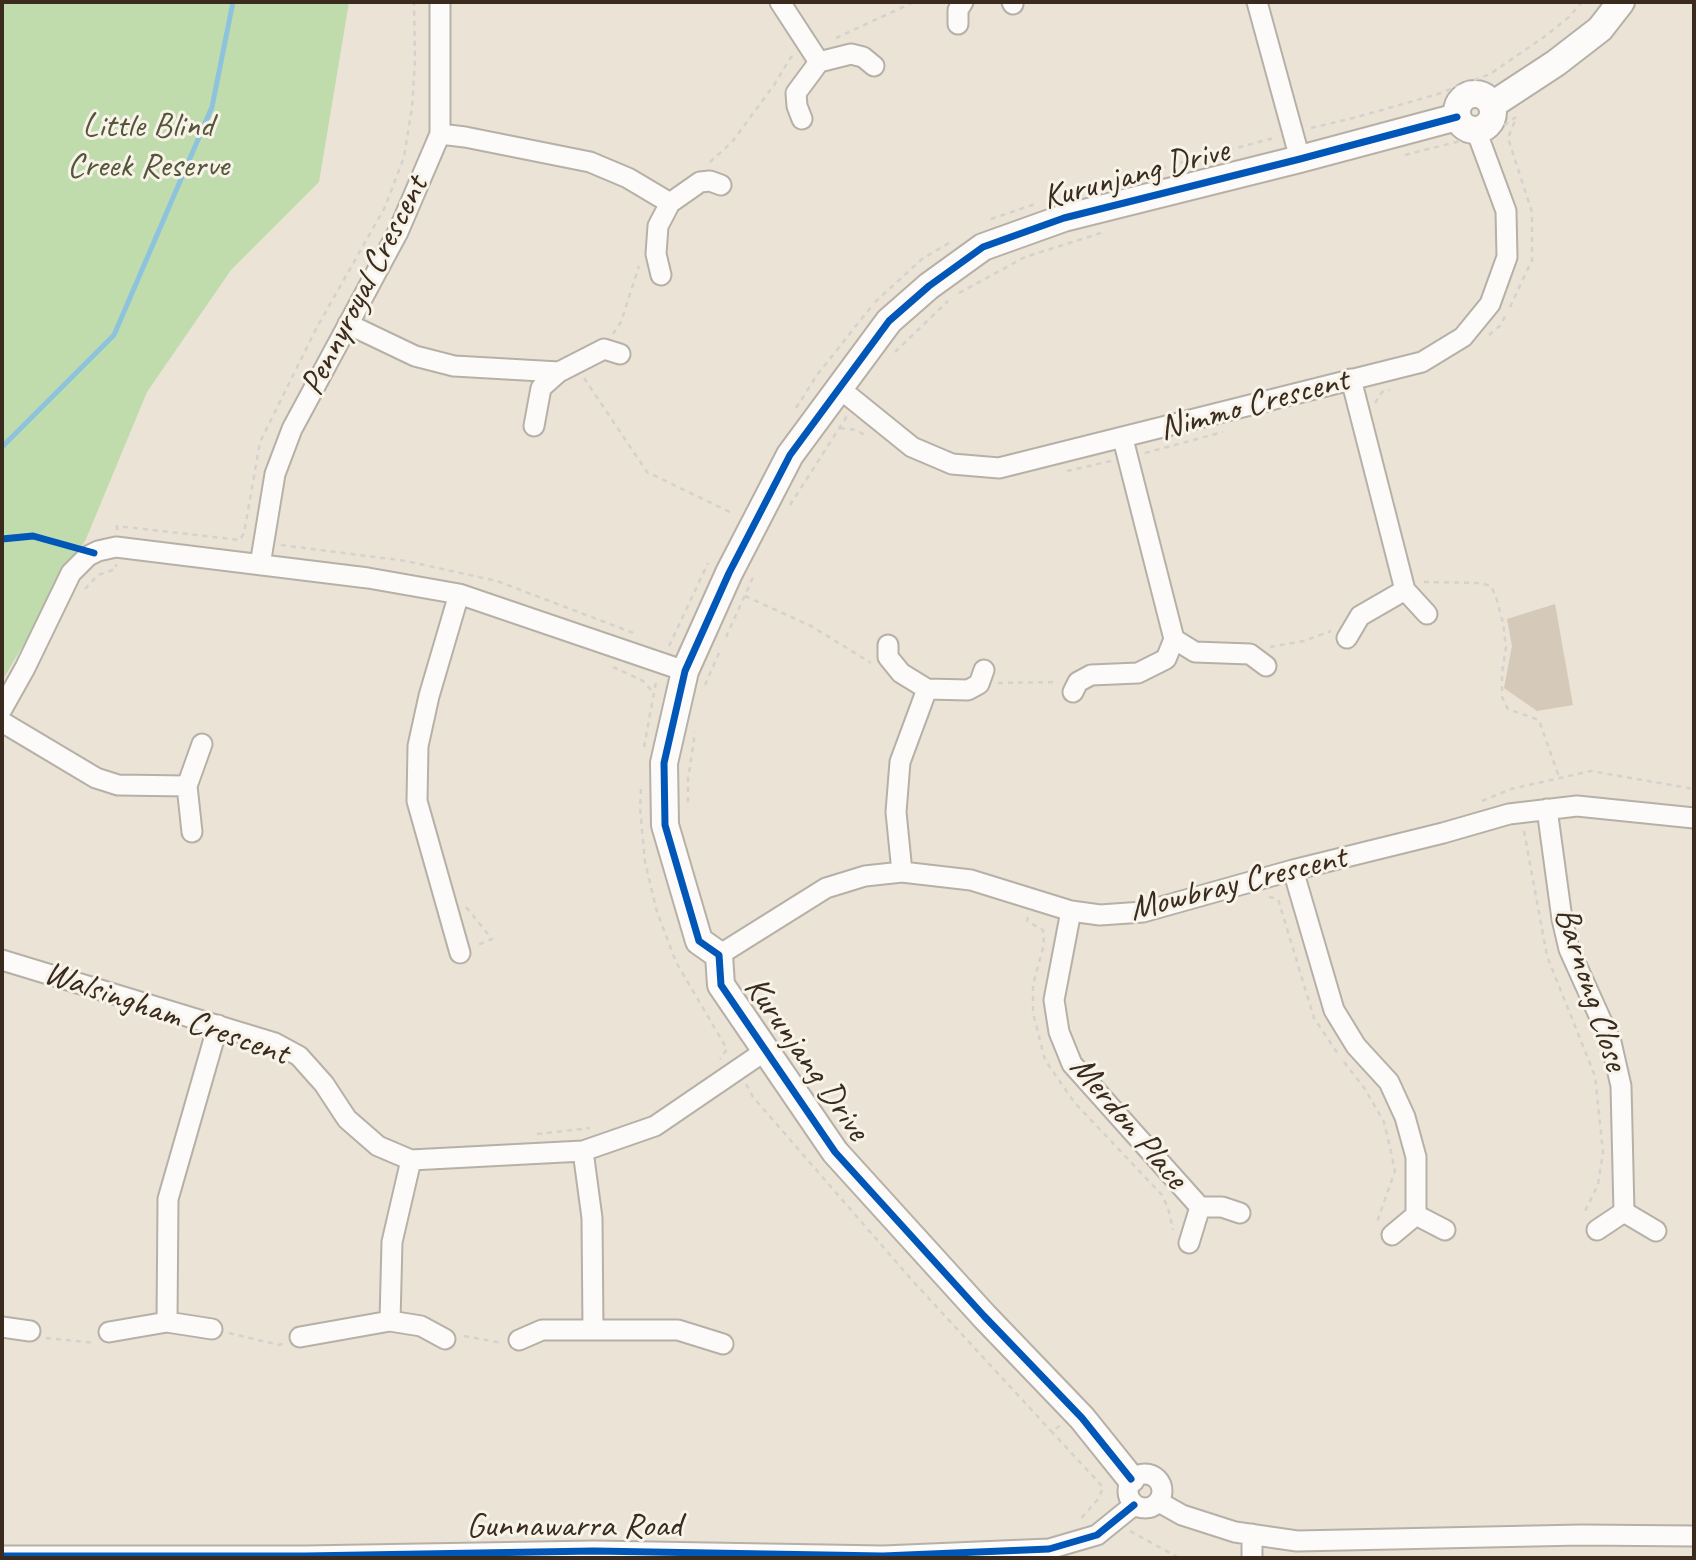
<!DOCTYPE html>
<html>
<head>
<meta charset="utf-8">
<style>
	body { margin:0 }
	#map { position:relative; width:1696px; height:1560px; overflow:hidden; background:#eae3d6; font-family:Caveat,sans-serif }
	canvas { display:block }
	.frame { position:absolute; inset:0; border:4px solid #3b2a1e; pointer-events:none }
</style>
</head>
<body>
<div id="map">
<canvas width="1696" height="1560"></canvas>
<div class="frame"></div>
</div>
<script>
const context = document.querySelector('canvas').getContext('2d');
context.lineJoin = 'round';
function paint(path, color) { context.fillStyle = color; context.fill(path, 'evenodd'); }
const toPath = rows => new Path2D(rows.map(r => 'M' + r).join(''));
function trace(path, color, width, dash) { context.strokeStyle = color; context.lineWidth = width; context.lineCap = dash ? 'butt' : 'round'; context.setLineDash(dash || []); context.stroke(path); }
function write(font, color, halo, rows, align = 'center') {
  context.font = font + ' Caveat,sans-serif'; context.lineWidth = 6; context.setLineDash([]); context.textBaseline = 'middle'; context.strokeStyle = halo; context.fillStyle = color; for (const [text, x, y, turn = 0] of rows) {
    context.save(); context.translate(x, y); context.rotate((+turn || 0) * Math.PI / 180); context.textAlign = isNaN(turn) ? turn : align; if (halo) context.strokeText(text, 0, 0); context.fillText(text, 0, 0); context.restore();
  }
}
paint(toPath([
	[2,2,349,2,319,182,231,270,147,392,86,539,2,681]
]), '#c0dcac');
trace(toPath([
	[2,447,114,335,212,107,233,2]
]), '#8ec3de', 5);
paint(toPath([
	[1555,604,1573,705,1537,711,1504,688,1512,646,1507,619]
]), '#d5c9b9');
const street = toPath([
	[780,2,819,62],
	[1012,2,1013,4],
	[1257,2,1300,159],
	[958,24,958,10,963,2],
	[802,119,797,106,796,93,819,62,851,54,863,57,874,66],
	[440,134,465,137,590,162,628,178,670,203],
	[661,275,656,254,658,226,670,203,700,182,710,181,721,185],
	[348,324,415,356,454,366,559,372],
	[839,388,912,447,952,464,999,468,1422,362,1463,337,1490,304,1507,257,1506,211,1476,130],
	[534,426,541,388,559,372,604,349,620,354],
	[260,565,275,474,292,429,398,232,440,134,440,2],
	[1405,590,1427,614],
	[459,594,429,696,418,746,417,801,460,953],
	[1347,638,1360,616,1405,590,1351,379],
	[1174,639,1195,652,1250,654,1266,666],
	[888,645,888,657,901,673,927,689,968,690,979,684,984,670],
	[1073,692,1078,682,1091,675,1138,673,1166,659,1174,639,1123,439],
	[2,709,25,668,71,573,88,556,98,551,116,547,368,578,459,594,685,671],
	[2,722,96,778,118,785,187,786],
	[1547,809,1562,919,1569,949,1611,1042,1621,1086,1624,1212],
	[192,832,187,786,202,744],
	[1293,870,1334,1010,1356,1046,1389,1082,1405,1117,1416,1157,1416,1215],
	[902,872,896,812,900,762,927,689],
	[1071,911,1054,1000,1059,1032,1072,1064,1200,1207],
	[719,955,826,888,865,876,902,872,971,880,1071,911,1100,915,1143,912,1293,870,1443,833,1509,814,1577,806,1694,818],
	[2,960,275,1043,299,1056,324,1084,347,1119,378,1146,411,1160,583,1151,655,1126,765,1051],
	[583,1151,592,1218,593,1330],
	[1597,1230,1624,1212,1656,1231],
	[1392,1235,1416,1215,1445,1230],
	[1189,1243,1200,1207,1222,1207,1240,1213],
	[390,1321,392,1242,411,1160],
	[167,1322,168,1199,218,1025],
	[2,1327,30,1331],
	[109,1332,167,1322,212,1329],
	[300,1337,390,1321,421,1326,445,1339],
	[519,1340,542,1330,678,1330,723,1344],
	'1128 1491a17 17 0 1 1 34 0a17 17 0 1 1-34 0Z',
	[1159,1502,1182,1515,1235,1532,1297,1541,1581,1535,1694,1536],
	[2,1556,305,1556,594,1551,883,1556,1049,1549,1097,1535,1134,1505],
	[1252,1558,1252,1534]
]);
const secondary = toPath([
	'1457 112a18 18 0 1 1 36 0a18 18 0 1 1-36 0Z',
	[1492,105,1556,63,1600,29,1621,2],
	[1131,1479,1082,1418,984,1316,835,1152,721,985,719,955,699,941,665,825,664,763,685,671,729,573,790,455,889,321,929,286,983,247,1064,218,1300,159,1457,117]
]);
trace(street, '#b6b0a7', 23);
trace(secondary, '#b6b0a7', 30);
trace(toPath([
	[836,38,914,2],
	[1311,128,1357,117,1438,94,1490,74,1544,37,1569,17,1582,2],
	[1496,131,1516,117],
	[1405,155,1460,141],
	[710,162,732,142,774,85,791,57,795,56],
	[1074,191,1274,138],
	[991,219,1038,203],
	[959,293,1025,257,1104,232],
	[875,302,922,259,949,243],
	[1510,307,1532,260,1532,212,1508,138,1516,118],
	[613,334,621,322,639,266],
	[1489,335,1501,325,1505,316],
	[895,352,948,301],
	[584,378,647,472,734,514],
	[1375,403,1382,392,1390,390],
	[796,408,817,375,871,307],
	[840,428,856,430,867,436],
	[1145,453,1223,432],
	[1067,471,1111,461],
	[790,505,847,416],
	[117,530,117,526,240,540,244,533,260,442,316,329,385,207,404,157,412,107,415,61,414,2],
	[281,545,406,561,497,581,636,634],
	[1424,582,1480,583,1491,586,1496,597,1503,623,1506,647,1502,673,1502,697,1508,709,1539,720,1559,777],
	[85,589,98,575,116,569,116,564],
	[745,596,811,626,871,663],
	[726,637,755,573],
	[669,646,708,563],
	[1270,647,1304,641,1331,631],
	[613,667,643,681,653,692],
	[998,683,1058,682],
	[705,685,719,653],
	[644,747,656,682],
	[641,789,640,808,645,862,657,912,676,962,727,1049,720,1059],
	[1482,801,1511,789,1591,771,1694,789],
	[688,802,688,780,695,732],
	[1524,831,1547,956,1595,1076,1603,1152,1598,1185,1585,1211,1587,1215],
	[1269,897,1278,899,1314,1018,1338,1054],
	[466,907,492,939,475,946],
	[1028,917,1027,921,1043,930,1044,944,1033,985,1033,1013,1045,1060,1074,1102,1162,1195,1168,1208,1173,1230],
	[1344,1062,1365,1089,1384,1122,1390,1147,1395,1171,1378,1219,1381,1223],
	[746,1084,753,1097,911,1279,1051,1431],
	[537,1134,590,1128],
	[229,1333,279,1345,284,1343],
	[464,1336,502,1343],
	[46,1338,95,1343],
	[1060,1426,1051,1431,1103,1487,1099,1498,1078,1522],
	[1130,1531,1179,1558]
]), '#d5d2ce', 2.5, [5, 5]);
trace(street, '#fcfbf9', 19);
trace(secondary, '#fcfbf9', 26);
trace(toPath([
	[2,539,33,536,94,553],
	[1131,1479,1082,1418,984,1316,835,1152,721,985,719,955,699,941,665,825,664,763,685,671,729,573,790,455,889,321,929,286,983,247,1064,218,1300,159,1457,117],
	[2,1556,305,1556,594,1551,883,1556,1049,1549,1097,1535,1134,1505]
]), '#0057b8', 7);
write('35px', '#545539', '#f7f3e8', [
	["Little Blind",148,127],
	["Creek Reserve",148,167]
]);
write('35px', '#3b2a1e', '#f7f3e8', [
	["Kurunjang Drive",1136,175,-15],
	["Pennyroyal Crescent",365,286,-63],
	["Nimmo Crescent",1254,405,-15],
	["Mowbray Crescent",1238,884,-14],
	["Barnong Close",1590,989,72],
	["Walsingham Crescent",166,1014,19],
	["Kurunjang Drive",806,1059,55],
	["Merdon Place",1128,1123,50],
	["Gunnawarra Road",574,1527]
]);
</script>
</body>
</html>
